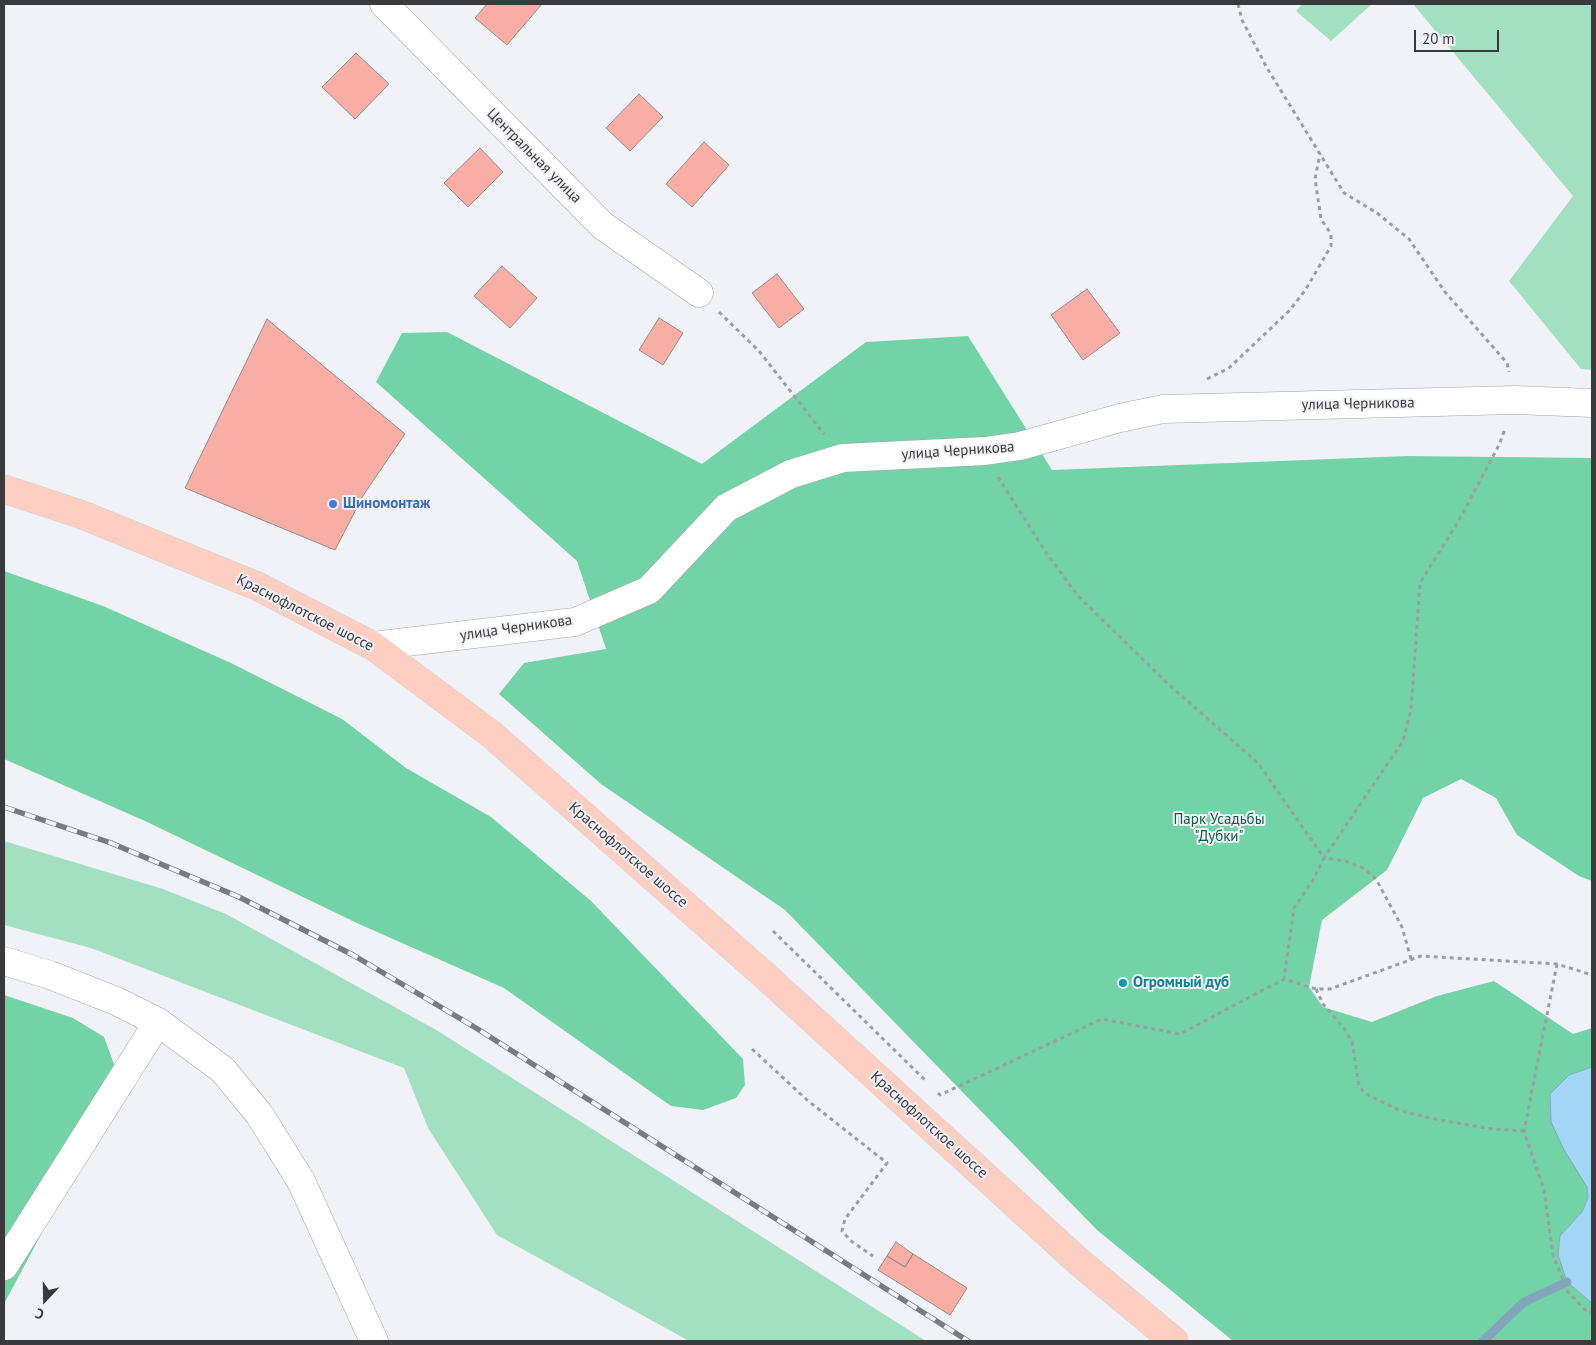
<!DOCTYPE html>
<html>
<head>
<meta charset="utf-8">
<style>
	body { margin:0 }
	#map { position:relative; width:1596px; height:1345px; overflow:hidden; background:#f1f1f8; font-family:"PT Sans",sans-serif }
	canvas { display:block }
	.frame { position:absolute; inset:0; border:5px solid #3a3a3d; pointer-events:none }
	.north { position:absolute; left:20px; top:1275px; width:50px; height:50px; -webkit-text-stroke:4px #f1f1f8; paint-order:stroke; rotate:201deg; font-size:14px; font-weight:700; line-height:20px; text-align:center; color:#3a3a3d }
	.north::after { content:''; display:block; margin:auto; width:18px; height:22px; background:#3a3a3d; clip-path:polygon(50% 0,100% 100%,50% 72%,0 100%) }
	.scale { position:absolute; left:1414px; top:30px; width:85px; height:22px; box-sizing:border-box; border:2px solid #3a3a3d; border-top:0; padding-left:6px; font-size:15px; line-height:18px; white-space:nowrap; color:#3a3a3d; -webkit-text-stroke:4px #f1f1f8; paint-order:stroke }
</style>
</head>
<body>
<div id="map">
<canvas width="1596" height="1345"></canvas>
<div class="frame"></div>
<div class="north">С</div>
<div class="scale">20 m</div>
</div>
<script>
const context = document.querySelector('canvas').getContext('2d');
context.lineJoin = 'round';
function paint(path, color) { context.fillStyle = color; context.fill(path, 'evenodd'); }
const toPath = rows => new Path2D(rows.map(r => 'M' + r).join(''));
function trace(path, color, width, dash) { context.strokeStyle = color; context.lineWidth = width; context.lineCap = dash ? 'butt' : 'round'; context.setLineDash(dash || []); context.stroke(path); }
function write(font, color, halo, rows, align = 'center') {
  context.font = font + ' "PT Sans",sans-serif'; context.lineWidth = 4; context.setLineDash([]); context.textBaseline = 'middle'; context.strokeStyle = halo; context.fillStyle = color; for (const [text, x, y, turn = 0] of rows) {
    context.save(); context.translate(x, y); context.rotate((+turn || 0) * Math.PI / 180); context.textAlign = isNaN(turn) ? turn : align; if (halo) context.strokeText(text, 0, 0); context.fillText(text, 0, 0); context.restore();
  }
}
paint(toPath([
	[1302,4,1372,4,1331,41,1296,11],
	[1413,4,1592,4,1592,370,1581,369,1509,281,1573,196],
	[4,841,163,889,226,914,438,1031,926,1341,689,1341,497,1235,428,1128,404,1068,91,948,4,925]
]), '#a3e0c2');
paint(toPath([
	[447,332,702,464,866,342,968,336,1052,470,1407,456,1592,458,1592,881,1579,876,1517,835,1496,798,1461,779,1423,798,1387,870,1322,920,1309,987,1323,1007,1372,1022,1437,996,1494,981,1573,1034,1592,1028,1592,1067,1569,1075,1580,1173,1587,1187,1588,1198,1582,1212,1560,1236,1558,1255,1567,1282,1592,1303,1592,1341,1233,1341,1097,1230,785,910,601,784,499,694,524,663,606,649,577,561,376,382,402,333],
	[4,571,103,606,231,663,342,719,406,768,491,817,591,901,743,1059,745,1085,736,1098,703,1110,671,1106,504,988,359,924,145,821,4,759],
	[4,995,73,1018,104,1037,118,1075,53,1212,4,1304]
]), '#72d3a7');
const water = toPath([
	[1592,1067,1592,1303,1567,1282,1558,1255,1560,1236,1582,1212,1588,1198,1587,1187,1564,1150,1551,1122,1550,1094,1569,1075,1592,1067]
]);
paint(water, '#a3d5f4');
trace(water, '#84a6bd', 1);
trace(toPath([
	[1483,1341,1524,1302,1567,1282]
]), '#84a6bd', 9);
const building = toPath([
	[487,4,542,4,507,45,475,18,487,4],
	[356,53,389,84,355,119,322,87,356,53],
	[639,94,663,117,630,151,606,128,639,94],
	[704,142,729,165,692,207,666,184,704,142],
	[480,148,503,172,468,207,444,183,480,148],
	[502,266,537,298,510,328,474,296,502,266],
	[777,274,804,309,779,328,752,293,777,274],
	[1087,289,1120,333,1083,360,1051,315,1087,289],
	[659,318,683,333,663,365,639,350,659,318],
	[267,319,405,434,364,494,335,550,185,488,267,319],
	[896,1242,913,1254,905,1267,887,1256,896,1242],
	[913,1254,967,1288,950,1315,878,1270,887,1256,905,1267,913,1254]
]);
paint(building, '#f9aea5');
trace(building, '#938c8b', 1);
const minor = toPath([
	[384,4,603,226,699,293],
	[373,646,575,622,649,590,726,508,791,474,843,458,985,451,1020,446,1120,418,1163,409,1515,400,1592,403],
	[4,961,50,975,116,1001,158,1022,223,1070,259,1114,301,1181,374,1341],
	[4,1266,158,1022]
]);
const primary = toPath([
	[4,489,80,514,257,586,373,646,491,734,763,974,1079,1262,1174,1341]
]);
trace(minor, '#a3a3a9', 29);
trace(primary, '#d0d0d0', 29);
trace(toPath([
	[1238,4,1242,20,1267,68,1344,193,1377,213,1409,239,1445,292,1507,363,1509,372],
	[719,312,759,351,824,434],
	[1207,379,1229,368,1290,310,1306,289,1331,246,1331,234,1321,219,1315,179,1320,154],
	[998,477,1045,551,1078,596,1167,683,1258,763,1324,858,1313,880,1294,908,1284,979],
	[773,931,927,1082],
	[1411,959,1402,927,1376,879,1363,868,1345,861,1324,858,1403,741,1411,710,1420,583,1458,522,1499,445,1505,429],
	[1557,964,1524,1131,1544,1190,1553,1255,1568,1292,1584,1309,1592,1313],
	[1316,989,1323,1004,1344,1028,1352,1042,1359,1086,1366,1094,1399,1110,1429,1118,1492,1129,1524,1131],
	[752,1049,807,1100,887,1163,845,1219,842,1231,851,1241,873,1256],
	[938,1093,940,1095,1102,1019,1180,1034,1284,979,1316,989,1330,989,1421,956,1557,964,1592,975]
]), '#9d9da2', 3, [4, 4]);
trace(minor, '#fff', 28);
trace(primary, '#fdcec2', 28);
const rail = toPath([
	[4,807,111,843,239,897,353,955,476,1028,968,1341]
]);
trace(rail, '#7a7a7f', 5.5);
trace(rail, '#f1f1f8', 4, [11]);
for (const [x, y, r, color] of [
	[333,504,5,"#3f7fe0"],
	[1123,983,5,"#0f9aa8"]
]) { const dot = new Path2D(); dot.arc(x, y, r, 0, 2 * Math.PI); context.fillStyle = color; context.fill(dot); trace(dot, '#f1f1f8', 2); }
write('15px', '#3a3a3d', '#f1f1f8', [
	["Центральная улица",534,156,45],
	["улица Черникова",1358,404,-1],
	["улица Черникова",958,451,-4],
	["Краснофлотское шоссе",305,613,27],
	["улица Черникова",516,628,-8],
	["Краснофлотское шоссе",628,855,41],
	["Краснофлотское шоссе",929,1125,42]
]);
write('bold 15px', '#366cbe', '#f1f1f8', [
	["Шиномонтаж",343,504]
], 'left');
write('15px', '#125d41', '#f1f1f8', [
	["Парк Усадьбы",1219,820],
	["\"Дубки\"",1219,837]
]);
write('bold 15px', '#0d838f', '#f1f1f8', [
	["Огромный дуб",1133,983]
], 'left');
</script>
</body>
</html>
